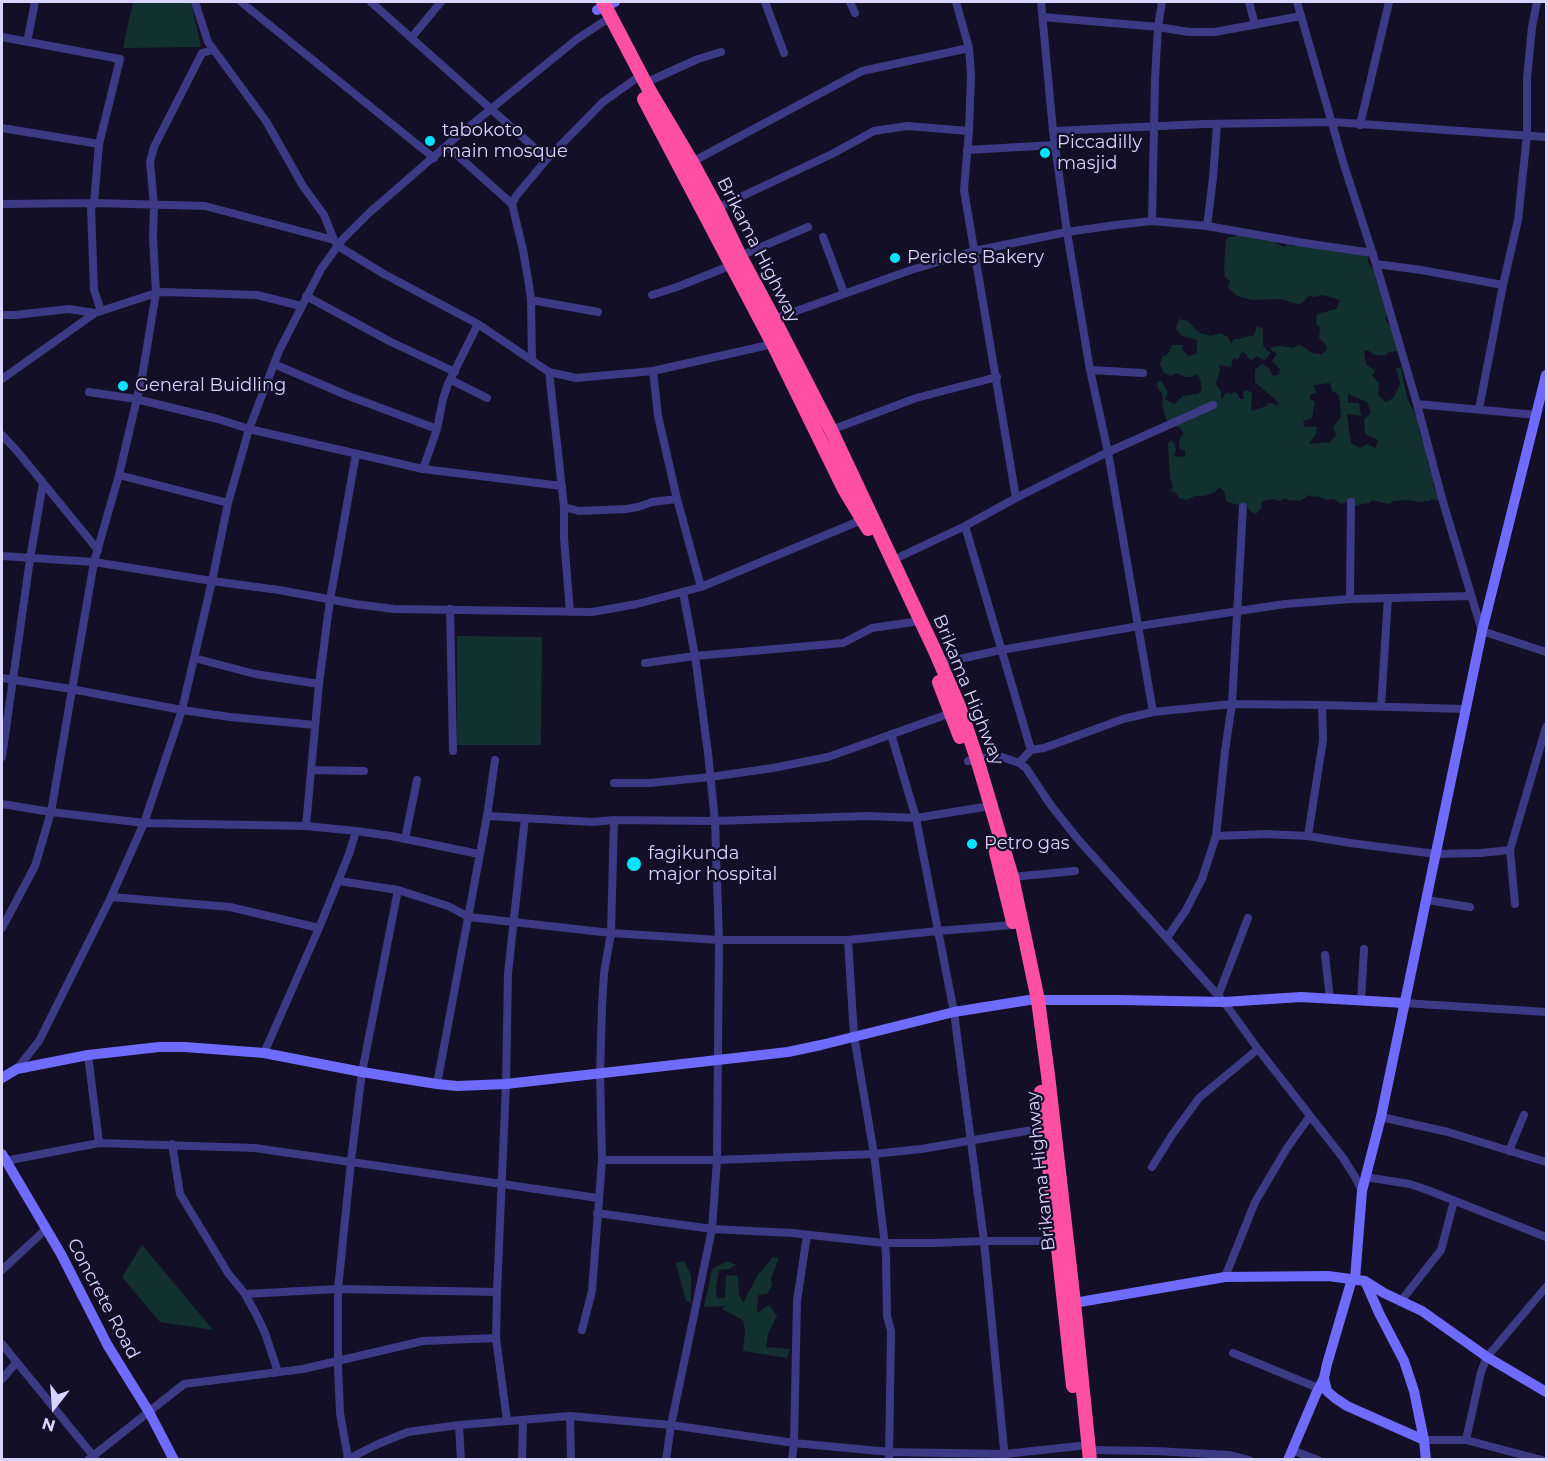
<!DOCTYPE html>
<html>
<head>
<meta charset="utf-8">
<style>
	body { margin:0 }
	#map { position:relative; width:1548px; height:1461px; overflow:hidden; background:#130f26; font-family:Montserrat,sans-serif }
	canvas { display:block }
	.frame { position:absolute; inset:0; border:3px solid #d9d4ff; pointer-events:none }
	.north { position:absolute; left:24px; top:1377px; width:60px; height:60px; -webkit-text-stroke:4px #130f26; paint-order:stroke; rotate:197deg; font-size:16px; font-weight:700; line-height:24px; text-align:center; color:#d9d4ff }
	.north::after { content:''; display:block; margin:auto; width:21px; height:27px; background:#d9d4ff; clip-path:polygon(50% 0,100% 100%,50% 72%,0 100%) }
</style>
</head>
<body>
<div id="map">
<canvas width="1548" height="1461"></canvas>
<div class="frame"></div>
<div class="north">N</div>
</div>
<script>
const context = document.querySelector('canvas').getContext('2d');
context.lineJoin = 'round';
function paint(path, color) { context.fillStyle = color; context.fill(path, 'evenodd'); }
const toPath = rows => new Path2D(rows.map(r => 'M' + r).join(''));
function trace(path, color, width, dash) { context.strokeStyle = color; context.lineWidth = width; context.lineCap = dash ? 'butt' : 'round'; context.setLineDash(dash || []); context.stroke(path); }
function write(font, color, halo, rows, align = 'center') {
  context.font = font + ' Montserrat,sans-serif'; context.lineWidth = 4.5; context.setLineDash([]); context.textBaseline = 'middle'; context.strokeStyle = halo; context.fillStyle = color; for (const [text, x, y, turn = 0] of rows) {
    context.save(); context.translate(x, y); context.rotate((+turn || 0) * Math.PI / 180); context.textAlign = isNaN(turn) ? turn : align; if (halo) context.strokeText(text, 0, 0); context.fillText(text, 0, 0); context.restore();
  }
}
paint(toPath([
	[133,2,191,2,201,47,123,48],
	[1243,233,1265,241,1269,239,1283,247,1288,244,1292,246,1297,245,1363,253,1368,257,1368,263,1378,273,1376,280,1379,285,1386,300,1386,320,1391,328,1395,343,1399,347,1397,351,1389,352,1385,355,1374,355,1369,351,1364,350,1366,365,1375,370,1372,376,1379,383,1378,395,1386,402,1390,400,1394,397,1400,384,1396,368,1401,367,1407,398,1419,421,1419,431,1424,445,1429,452,1427,461,1433,478,1433,484,1435,490,1440,493,1441,497,1438,501,1432,499,1429,501,1418,502,1409,500,1393,501,1392,503,1388,504,1372,500,1369,503,1361,504,1354,507,1347,502,1341,504,1334,499,1326,500,1318,496,1313,497,1309,495,1300,501,1288,500,1286,498,1279,501,1272,499,1263,501,1261,502,1262,507,1256,514,1250,511,1246,504,1239,505,1227,502,1226,500,1224,491,1220,488,1218,488,1215,492,1204,496,1195,496,1187,500,1179,498,1175,492,1170,491,1173,487,1170,478,1168,444,1171,440,1175,444,1176,451,1174,454,1175,456,1183,457,1185,455,1185,451,1180,449,1179,444,1180,437,1184,434,1180,428,1169,423,1165,416,1162,405,1163,400,1162,393,1159,391,1157,386,1158,382,1161,381,1168,392,1165,399,1174,404,1183,396,1198,394,1202,390,1201,383,1198,374,1191,377,1186,377,1177,373,1171,376,1164,373,1160,364,1162,357,1168,354,1172,345,1183,345,1182,350,1188,356,1196,354,1197,352,1197,340,1182,336,1176,329,1179,319,1188,321,1198,332,1203,334,1211,336,1221,333,1228,337,1231,344,1234,339,1239,339,1254,335,1257,326,1263,329,1263,345,1267,351,1271,352,1268,357,1264,360,1257,356,1252,360,1248,358,1246,354,1242,352,1238,359,1233,358,1231,367,1219,365,1220,369,1216,384,1221,392,1221,399,1223,399,1225,394,1228,393,1231,394,1234,392,1237,393,1240,399,1244,399,1243,393,1245,390,1249,391,1252,393,1251,411,1267,406,1268,403,1275,404,1277,407,1278,402,1255,382,1255,370,1262,364,1269,368,1273,376,1279,375,1280,369,1272,361,1277,354,1271,350,1271,347,1282,346,1292,348,1299,345,1304,347,1312,353,1317,354,1321,354,1327,350,1325,344,1319,338,1320,328,1316,324,1317,314,1336,309,1340,300,1323,295,1315,297,1309,296,1302,303,1298,304,1280,299,1252,300,1237,296,1228,287,1230,281,1225,277,1224,266,1226,241,1228,237,1236,236],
	[1330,383,1332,391,1339,395,1341,417,1333,427,1336,435,1330,442,1309,444,1316,434,1317,427,1305,427,1303,421,1312,418,1315,401,1310,400,1310,394,1316,393,1313,385],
	[1348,394,1367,402,1371,413,1364,419,1365,434,1378,440,1376,448,1367,444,1360,448,1351,443,1347,414,1361,416,1359,403,1348,403],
	[457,636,542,637,541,745,457,745],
	[142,1245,213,1330,160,1322,122,1277],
	[773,1257,779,1258,771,1279,772,1285,767,1294,758,1295,757,1313,769,1305,777,1316,768,1334,766,1347,790,1349,787,1358,743,1351,745,1331,743,1320,722,1309,726,1306,704,1307,712,1269,727,1261,736,1265,729,1269,719,1270,716,1288,717,1298,725,1298,726,1275,738,1276,739,1295,743,1303,757,1276],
	[684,1261,691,1275,691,1303,686,1301,676,1263]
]), '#12302f');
trace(toPath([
	[195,2,208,42,266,121,303,186,324,215,334,240],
	[241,2,434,158],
	[371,2,547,159],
	[765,2,784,53],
	[850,2,855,13],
	[956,2,969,48,971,75,969,131,964,190,1016,498],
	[1041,2,1053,131,1067,232,1090,370,1108,452,1153,712],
	[1249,2,1255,25],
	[1297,2,1344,165,1376,264,1417,404,1443,502,1482,631,1546,652],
	[1043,17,1158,27,1189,32,1215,32,1301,16],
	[2,37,120,59,99,144,94,203,91,208,94,290,101,311],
	[411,38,441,2],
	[27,42,35,2],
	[645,83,698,59,721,52],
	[1360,125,1389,2],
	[2,128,99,144],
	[1053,131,1204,124,1333,122,1546,137],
	[447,146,512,204,523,250,529,285,531,300,532,360],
	[967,150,1055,145],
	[692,162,862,71,969,48],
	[2,204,94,203,205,206,334,240,338,246,384,274,478,324,549,372,576,378,653,371,773,344],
	[512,204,516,196,547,159,603,102,634,80],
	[717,208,832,154,874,131,907,126,969,131],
	[1152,221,1155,79,1158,27,1162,2],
	[1207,226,1213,178,1217,124],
	[823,237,844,293],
	[740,256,808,227],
	[1376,264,1421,270,1503,285],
	[652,295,677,287,732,265],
	[306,296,391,342,455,372],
	[531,300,598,312],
	[2,315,15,315,69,309,95,313],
	[774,319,911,270,974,251,1067,232,1116,225,1152,221,1207,226,1304,243,1373,253],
	[274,364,346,395,437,429],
	[1090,370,1143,373],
	[653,371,658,416,677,499,701,587],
	[549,372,564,507,564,538,570,612],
	[2,379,95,313,156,293,164,292,257,295,301,306],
	[451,380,487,398],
	[89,392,136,399,218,419,249,429,423,469,562,486],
	[1417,404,1537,415],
	[1479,409,1503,285,1518,220,1527,135,1527,79,1532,27,1537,2],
	[831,430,916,398,997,377],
	[2,435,17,451,98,550],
	[423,469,437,429,443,399,448,384,478,324],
	[119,475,228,503],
	[564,507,579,511,626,509,638,507,652,502,677,499],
	[965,526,1031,750],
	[2,556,94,562,212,581,279,590,355,604,394,609,592,612,637,604,701,587,864,519],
	[893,560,965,526,1016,498,1108,452,1213,405],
	[1350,599,1351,502],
	[450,609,453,751],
	[194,658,255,674,319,684],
	[645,663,695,656,843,643,872,628,913,622],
	[941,663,1001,650,1139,626,1285,604,1350,599,1471,596],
	[2,678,71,689,182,710,230,717,315,725],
	[1381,706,1388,598],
	[891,734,916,818,954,1012,984,1241,1005,1460],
	[2,757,30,559,43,483],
	[968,761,992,757,1002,757,1019,763,1026,768,1050,804,1076,837,1224,1002,1258,1049,1343,1158,1355,1177,1362,1191],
	[1019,763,1031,750,1044,748,1123,719,1153,712,1232,704,1322,705,1465,709],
	[311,770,364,771],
	[614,783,650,783,710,777,773,768,828,757,951,713],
	[2,804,51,812,144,823,306,826,356,831,391,836,479,854],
	[487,816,593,822,614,820,715,821,868,816,916,818,984,807],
	[306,826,319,684,330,600,356,454],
	[1216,836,1266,834,1308,836,1350,843,1436,854,1481,853,1510,850,1546,727],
	[1308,836,1323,740,1322,705],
	[405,839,417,780],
	[1510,850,1515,904],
	[1012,877,1075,871],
	[339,881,398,890,448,906,469,917,611,933,719,940,848,940,938,931,1013,925],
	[111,897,230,907,319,928],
	[1427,900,1470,907],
	[2,928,35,866,51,812,94,562,119,475,142,377,156,293,153,237,154,205,150,162,154,147,202,53,213,50],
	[1167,938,1186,910,1202,879,1216,836,1225,751,1232,704,1243,507],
	[848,940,854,1036,874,1154,886,1254,887,1316,891,1331,889,1460],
	[1325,955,1330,999],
	[1218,996,1248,918],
	[1361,1001,1364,949],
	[1404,1003,1546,1012],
	[264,1053,319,928,349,854,356,831],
	[88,1055,99,1143],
	[17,1069,39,1041,111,897,144,823,182,710,212,581,228,503,249,429,279,351,321,269,342,240,369,213,454,139,577,39,603,22,611,19],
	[437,1084,487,816,495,760],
	[1381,1117,1448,1132,1546,1162],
	[172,1144,180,1194,228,1273,245,1294,338,1289,497,1292],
	[1509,1151,1524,1115],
	[602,1160,717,1160,874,1154,921,1149,1044,1128],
	[5,1161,99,1143,255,1148,598,1198],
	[1152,1167,1172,1135,1199,1098,1258,1049],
	[1365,1177,1410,1184,1430,1191,1546,1237],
	[597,1213,712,1229,792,1233,884,1243,934,1243,984,1241,1057,1241],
	[2,1270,46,1229],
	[1225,1277,1255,1202,1287,1148,1310,1116],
	[245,1294,257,1316,265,1333,278,1372],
	[1401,1301,1441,1250,1454,1201],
	[582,1330,592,1291,602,1160,600,1073,602,1007,604,973,611,933,614,820],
	[2,1344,95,1458],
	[1233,1353,1318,1388],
	[2,1379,16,1363],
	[570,1416,571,1460],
	[507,1421,496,1338,497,1292,506,1084,508,973,525,818],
	[459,1425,461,1460],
	[1424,1440,1466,1440,1542,1460],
	[1466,1440,1481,1372,1487,1357,1546,1287],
	[1089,1450,1155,1451,1230,1455,1249,1460],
	[1292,1450,1318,1460],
	[348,1458,340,1413,338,1367,338,1289,351,1161,362,1072,398,890],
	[88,1460,184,1384,303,1369,423,1341,496,1338],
	[346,1460,378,1444,408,1432,459,1425,570,1416,671,1425,794,1443,890,1452,1005,1454,1079,1446],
	[522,1460,523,1420],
	[666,1460,671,1425,712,1229,717,1160,719,940,715,821,708,753,695,656,683,592],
	[792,1460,794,1443,797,1301,807,1235]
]), '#3d3a85', 8);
trace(toPath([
	[597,10,615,2],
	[2,1078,17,1069,88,1055,159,1047,185,1047,264,1053,362,1072,437,1084,457,1086,506,1084,788,1052,821,1045,954,1012,1029,1000,1120,1000,1224,1002,1301,997,1404,1003],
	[2,1154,61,1254,108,1346,149,1412,174,1460],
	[1352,1279,1327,1364,1324,1378,1327,1391,1335,1398,1347,1406,1424,1440],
	[1355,1279,1362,1191,1381,1117,1482,631,1546,375],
	[1365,1281,1379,1313,1404,1361,1414,1391,1424,1440,1426,1460],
	[1074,1303,1225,1277,1328,1276,1365,1281,1384,1293,1422,1311,1487,1357,1546,1392],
	[1288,1460,1316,1394,1324,1378]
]), '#6f6bff', 10);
trace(toPath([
	[603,2,648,88,692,162,717,208,740,256,774,319,831,430,935,651,959,706,977,759,1012,877,1038,1000,1048,1075,1074,1303,1090,1460],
	[644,99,773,344,844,489,868,529],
	[939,682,960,737],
	[994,844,1013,922],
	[1041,1092,1073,1386]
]), '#ff4fa3', 14);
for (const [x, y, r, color] of [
	[430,141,6,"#00e5ff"],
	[1045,153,6,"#00e5ff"],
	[895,258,6,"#00e5ff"],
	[123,386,6,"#00e5ff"],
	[972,844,6,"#00e5ff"],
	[634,864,8,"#00e5ff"]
]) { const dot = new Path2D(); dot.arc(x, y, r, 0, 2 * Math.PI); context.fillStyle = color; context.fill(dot); trace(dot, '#130f26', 2); }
write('18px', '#d9d4ff', '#130f26', [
	["tabokoto",442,131],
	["main mosque",442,152],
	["Piccadilly",1057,143],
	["masjid",1057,164],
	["Pericles Bakery",907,258],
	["General Buidling",135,386],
	["Petro gas",984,844],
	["fagikunda",648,854],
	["major hospital",648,875]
], 'left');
write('18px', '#d9d4ff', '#130f26', [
	["Brikama Highway",758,250,63],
	["Brikama Highway",968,690,68],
	["Brikama Highway",1041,1171,-96],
	["Concrete Road",103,1299,62]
]);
</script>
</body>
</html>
